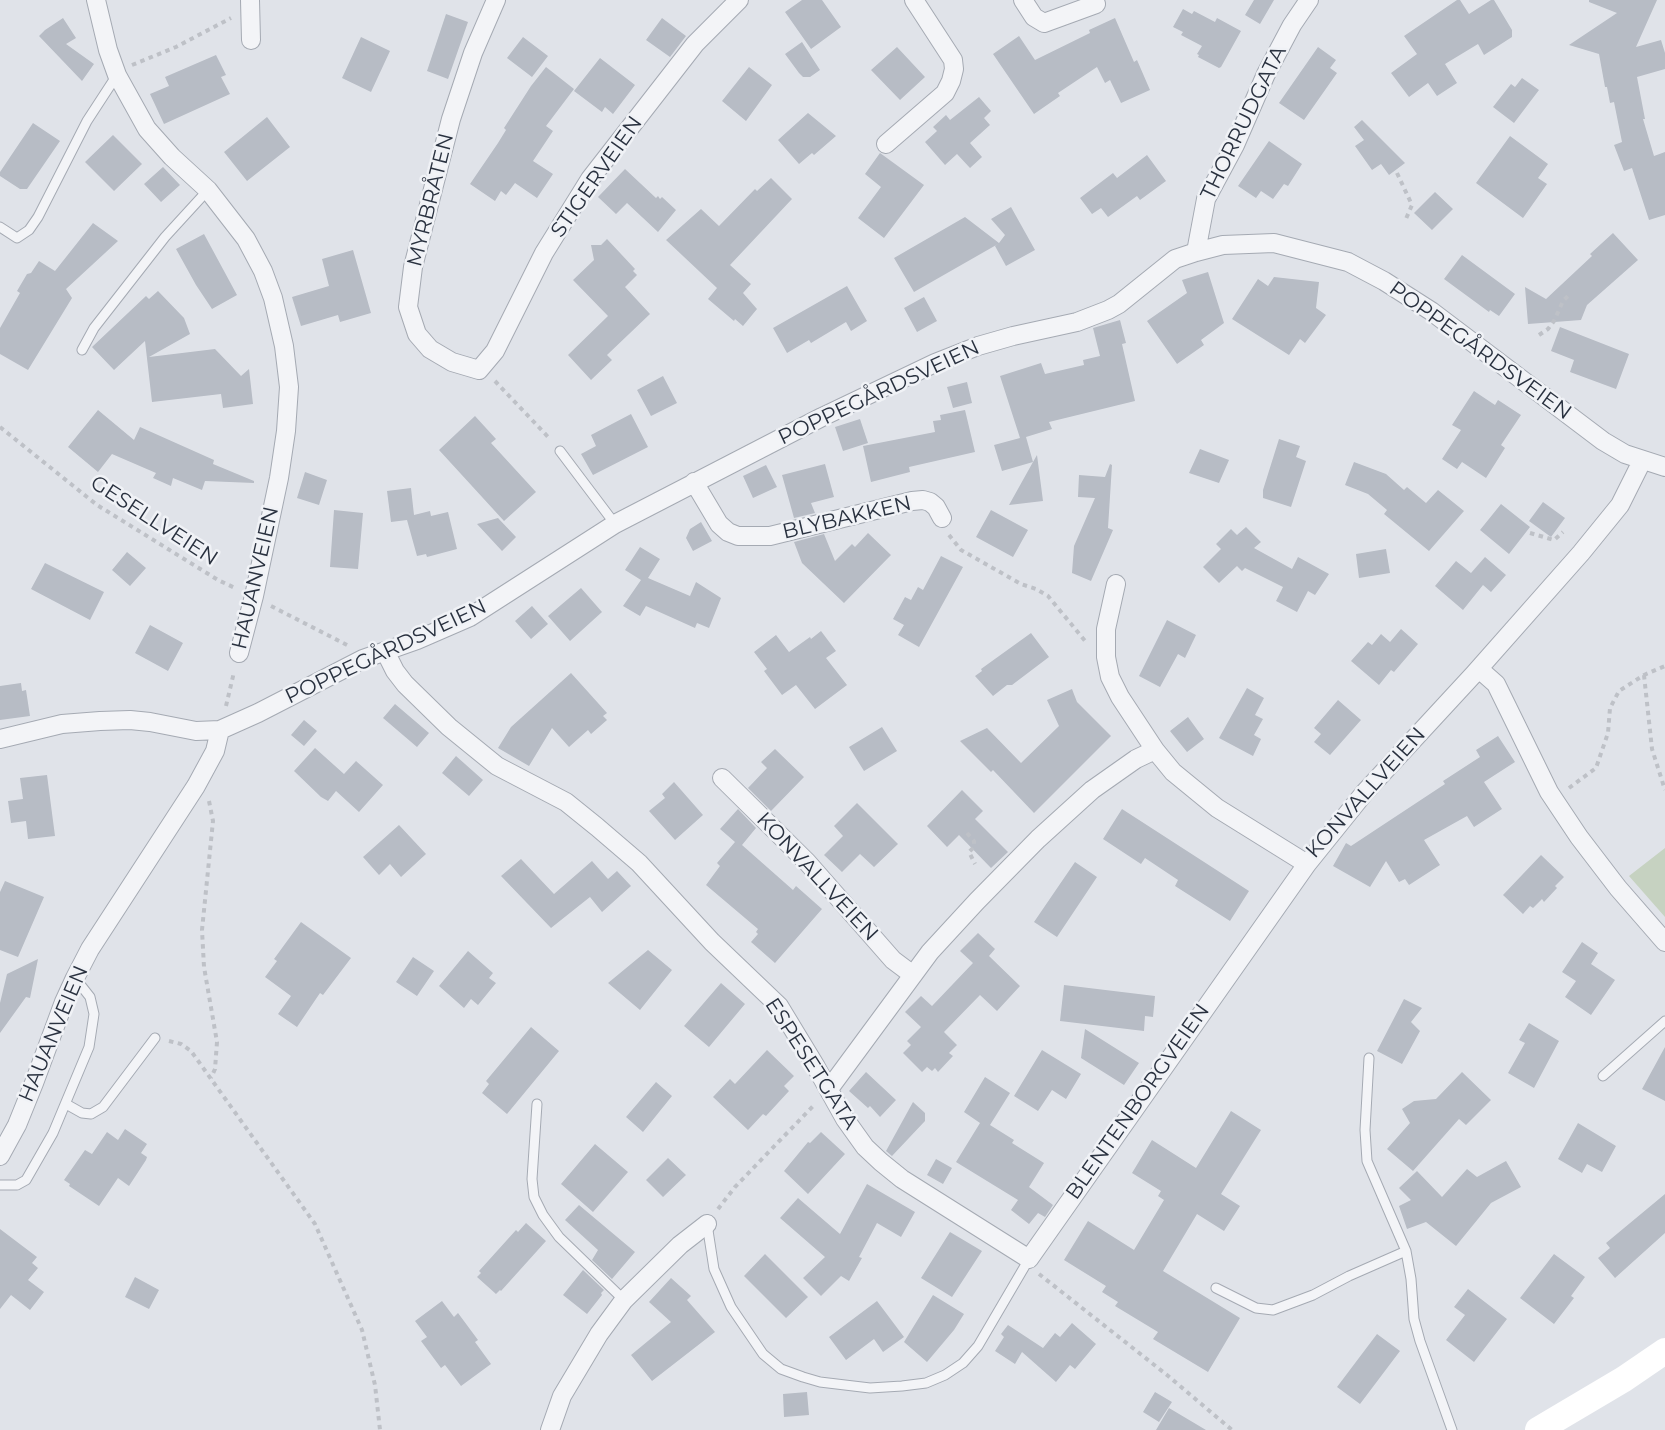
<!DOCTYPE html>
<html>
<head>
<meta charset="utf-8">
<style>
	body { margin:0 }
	canvas { display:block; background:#e0e3e9 }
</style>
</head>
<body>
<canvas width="1665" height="1430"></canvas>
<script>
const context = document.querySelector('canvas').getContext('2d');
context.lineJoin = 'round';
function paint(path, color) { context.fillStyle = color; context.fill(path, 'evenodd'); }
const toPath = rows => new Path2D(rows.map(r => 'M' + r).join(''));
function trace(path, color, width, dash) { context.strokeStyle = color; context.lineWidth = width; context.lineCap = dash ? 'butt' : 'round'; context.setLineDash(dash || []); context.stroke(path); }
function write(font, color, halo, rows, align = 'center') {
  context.font = font + ' Montserrat,sans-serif'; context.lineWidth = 5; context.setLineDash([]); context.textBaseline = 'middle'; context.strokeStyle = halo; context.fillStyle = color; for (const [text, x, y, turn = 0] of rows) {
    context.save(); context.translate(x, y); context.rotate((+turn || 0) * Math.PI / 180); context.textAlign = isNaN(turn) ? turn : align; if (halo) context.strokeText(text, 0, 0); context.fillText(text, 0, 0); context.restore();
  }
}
paint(toPath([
	[1665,848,1665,917,1629,876]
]), '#c6d2c1');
paint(toPath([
	[802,0,822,0,841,27,811,49,785,12],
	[1254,0,1274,0,1260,24,1245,15],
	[1457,0,1460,0,1469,14,1491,0,1494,0,1512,30,1512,37,1484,55,1478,44,1445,64,1457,83,1437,96,1428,83,1409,97,1391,73,1417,54,1404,36],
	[1589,0,1657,0,1636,47,1661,40,1665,53,1665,69,1637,77,1645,119,1643,119,1654,156,1665,152,1665,215,1649,220,1632,168,1624,171,1614,145,1622,142,1614,102,1610,103,1607,87,1605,87,1599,54,1569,45,1617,13,1589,2],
	[1183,9,1192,14,1194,11,1215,22,1217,18,1241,31,1221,67,1219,68,1198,57,1199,55,1197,54,1202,46,1181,35,1183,32,1173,27],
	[446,14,468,22,448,79,427,71],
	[63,18,76,38,66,44,94,64,82,81,39,36,45,30],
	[662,18,686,36,670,57,646,40],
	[1115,18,1134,62,1137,60,1150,90,1121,103,1110,80,1105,83,1097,67,1058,93,1060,96,1034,114,993,54,1019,36,1035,60,1090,33,1089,30],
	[361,37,390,51,371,92,342,78],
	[523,37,548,56,532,77,507,58],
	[802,42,820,70,810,77,803,77,799,73,785,54],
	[897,47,925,77,900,100,871,70],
	[1318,47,1336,60,1330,68,1337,73,1304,120,1279,103],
	[216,55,226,75,221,77,230,94,164,124,150,94,169,86,165,77],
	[600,58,635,85,613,114,605,107,602,112,574,91],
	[546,67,574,89,546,126,553,131,533,161,553,174,537,198,515,183,506,195,501,191,495,201,470,184,498,143,506,130,504,128,531,86],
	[749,67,772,85,746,121,722,101],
	[1522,78,1539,90,1514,123,1493,107,1511,84,1515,87],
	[979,97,991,111,984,118,990,125,970,143,982,157,970,168,957,154,945,165,925,142,937,131,933,127,946,115,950,120],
	[808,113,836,136,814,155,812,153,799,164,778,140],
	[267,117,290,147,247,181,224,152],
	[1362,120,1405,163,1389,175,1381,164,1372,170,1355,146,1364,140,1354,127],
	[33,123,60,141,27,189,20,189,0,176,0,172],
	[113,135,142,164,114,191,85,162],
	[1510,136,1548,164,1538,178,1547,184,1523,218,1476,183],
	[1269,141,1302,164,1288,186,1284,184,1273,199,1261,191,1256,198,1238,186],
	[880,153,924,185,884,238,858,218,881,187,865,174],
	[1147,155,1166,181,1140,200,1137,196,1108,217,1101,208,1092,214,1080,198,1113,173,1117,178],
	[163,167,180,185,161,202,144,184],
	[625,169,656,198,658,196,660,199,662,197,676,210,658,232,627,203,616,214,598,197],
	[771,178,792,199,730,265,751,284,743,293,757,309,743,326,735,319,734,321,708,299,717,288,666,240,701,209,719,226,755,189,757,191],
	[1435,192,1453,209,1432,230,1414,213],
	[1011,207,1035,250,1006,266,995,246,998,244,914,292,894,258,965,217,999,243,1005,235,991,219],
	[93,223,118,241,66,289,72,298,28,370,0,354,0,328,20,293,17,291,27,274,31,273,39,261,55,271],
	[1613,233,1638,260,1587,305,1581,320,1528,324,1525,287,1546,299,1592,256,1590,254],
	[204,234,237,295,212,309,196,285,176,249],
	[607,239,635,269,633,271,637,275,625,287,650,314,607,355,612,360,591,380,568,355,608,316,573,280,594,260,591,245,601,245],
	[353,250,371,313,340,322,338,315,301,326,292,297,329,286,322,259],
	[1462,255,1515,294,1499,316,1490,310,1489,312,1444,279],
	[1208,272,1224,323,1201,340,1204,345,1177,364,1147,321,1187,293,1182,280],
	[1274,277,1319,282,1316,308,1326,315,1305,343,1300,339,1289,355,1232,319,1258,279,1268,286],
	[847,286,867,321,851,331,846,322,811,343,809,340,787,353,773,328],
	[158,291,184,318,190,334,149,357,215,349,241,376,249,369,253,404,223,408,221,394,152,402,145,341,114,370,92,347,146,296,149,299],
	[924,297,937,321,917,332,904,308],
	[1120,320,1126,343,1122,344,1135,401,1049,422,1052,429,1026,437,1033,462,1002,471,994,445,1020,438,1000,376,1041,363,1045,374,1084,365,1083,360,1100,356,1093,328],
	[1560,327,1629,354,1616,389,1570,372,1574,360,1551,351],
	[663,376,677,403,651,416,637,390],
	[967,382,972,403,953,408,947,387],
	[1474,391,1495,405,1498,400,1521,415,1501,445,1505,448,1486,478,1462,462,1457,469,1442,459,1461,430,1452,425],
	[98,410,134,440,140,427,214,460,213,464,254,481,254,483,205,481,202,490,173,478,171,486,153,478,156,473,112,454,98,472,68,447],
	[965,410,975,452,909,467,910,472,871,482,863,446,935,432,933,421,941,420,940,415],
	[631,414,648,447,593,475,581,454,596,446,591,435],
	[475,416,496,439,491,443,536,492,504,521,439,450],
	[860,419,868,443,843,451,835,427],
	[1279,439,1300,446,1296,457,1306,461,1291,507,1263,498,1263,490],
	[1200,449,1229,460,1219,483,1189,473],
	[1037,455,1043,501,1009,505,1033,462],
	[1354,462,1386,474,1404,490,1407,487,1426,503,1438,490,1464,511,1429,551,1384,514,1387,510,1368,494,1345,485],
	[825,464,834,497,811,503,815,513,794,518,782,475],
	[1110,464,1112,465,1108,528,1113,530,1091,581,1072,573,1074,546,1095,498,1078,497,1079,475,1105,477],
	[766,465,777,487,753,498,743,476],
	[305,472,327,480,319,505,297,498],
	[411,488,414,515,430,511,431,516,448,512,457,549,427,557,426,554,417,556,407,520,391,522,387,491],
	[1543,502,1565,518,1551,537,1529,521],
	[1501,504,1530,527,1509,554,1480,530],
	[334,510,363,513,358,569,330,567],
	[991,510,1028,530,1013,557,976,537],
	[498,518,516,537,502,551,477,524],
	[701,522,712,541,693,551,686,538,690,529],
	[1246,527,1261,542,1254,548,1292,569,1298,557,1329,574,1315,595,1308,591,1297,612,1276,601,1283,587,1245,568,1242,571,1237,566,1219,583,1203,567,1221,549,1216,544,1231,529,1237,535],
	[868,533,891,555,844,603,802,563,794,542,824,534,835,561,852,544,855,547],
	[640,547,660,559,648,578,690,596,696,582,721,598,709,628,697,623,695,628,646,606,640,616,623,606,641,580,625,570],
	[1386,549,1390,573,1359,578,1356,554],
	[127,552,146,568,130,586,112,570],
	[941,556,963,567,919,647,898,635,904,625,893,619,905,597,911,600,918,587,923,590],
	[1485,557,1506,575,1491,592,1483,585,1463,610,1435,586,1456,561,1471,573],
	[45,563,104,592,90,620,31,589],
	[581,588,602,612,570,641,548,616],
	[532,606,548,624,531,639,515,621],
	[1167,620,1196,635,1185,658,1178,654,1160,687,1139,676],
	[150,625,183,643,168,671,135,653],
	[1401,629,1418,644,1394,672,1391,670,1379,685,1351,661,1368,642,1372,645,1381,634,1390,642],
	[821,631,836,651,826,658,847,685,815,709,796,685,782,695,764,671,767,669,754,652,776,635,789,652,810,637,811,639],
	[1031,633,1049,657,1012,685,1007,685,993,696,975,676,982,671,981,669],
	[571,673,607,713,603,716,607,720,591,734,588,730,569,747,552,728,529,766,498,748,511,727],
	[21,683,22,691,26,690,30,716,0,720,0,686],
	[1247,688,1264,698,1255,715,1263,719,1254,735,1261,739,1253,756,1219,738],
	[1072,689,1077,702,1111,736,1034,813,993,770,991,772,960,741,987,728,1021,763,1059,726,1047,700],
	[1338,700,1361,720,1330,755,1314,742,1321,734,1314,728],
	[395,704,429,733,417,747,383,718],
	[1188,717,1204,739,1187,752,1170,731],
	[304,720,317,731,304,746,291,735],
	[882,727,897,751,864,771,849,747],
	[1498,736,1515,762,1484,782,1502,809,1474,827,1467,816,1424,840,1440,865,1409,885,1405,879,1399,882,1386,861,1370,887,1333,866,1346,843,1351,846,1445,784,1443,781,1480,757,1476,750],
	[315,748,344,774,356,761,383,785,359,812,336,791,328,801,321,797,294,771],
	[775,749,804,777,771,811,748,788,767,768,761,762],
	[456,756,483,780,469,796,442,773],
	[47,775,55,836,28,839,26,821,11,823,8,801,23,799,20,778],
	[674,782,703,815,675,840,649,811,665,798,662,794],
	[962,790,983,811,975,819,1008,852,991,868,959,835,947,847,927,826],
	[857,803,898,844,874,867,860,854,842,872,824,855,843,836,834,826],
	[738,809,756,828,742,845,793,890,796,886,822,909,775,963,751,942,758,934,756,932,758,929,706,885,720,866,717,863,735,842,720,829],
	[1122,809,1249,891,1230,921,1175,886,1178,880,1145,858,1141,864,1103,839],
	[399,825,426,854,401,877,390,864,379,875,363,857],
	[1541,855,1564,877,1555,886,1557,888,1544,902,1542,899,1533,908,1530,906,1523,914,1503,895],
	[521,859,554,894,592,861,608,879,617,871,631,886,602,912,590,897,551,928,501,876],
	[1075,862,1097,877,1057,937,1034,922],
	[5,881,44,897,18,957,0,950,0,892],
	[301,922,351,958,323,995,320,993,297,1027,278,1014,291,996,265,977,277,961,274,959],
	[978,933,995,949,989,956,1020,986,997,1011,980,995,944,1032,957,1045,949,1053,953,1056,938,1072,935,1068,932,1071,927,1067,922,1072,903,1053,911,1045,907,1041,921,1027,905,1012,921,996,932,1006,973,963,960,951],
	[1582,942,1598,953,1591,964,1615,980,1591,1015,1565,997,1576,981,1562,972],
	[648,950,672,970,640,1010,608,983],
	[468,951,493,973,489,978,496,983,478,1005,471,999,464,1008,439,986],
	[413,957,434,971,417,996,396,982],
	[38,959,30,998,26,997,0,1033,0,1003,7,974],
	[721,983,745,1004,709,1047,684,1026],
	[1064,985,1155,996,1153,1017,1145,1016,1144,1031,1060,1021],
	[1404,999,1422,1008,1411,1022,1420,1031,1402,1064,1377,1051],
	[1529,1023,1559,1041,1534,1088,1508,1073,1525,1043,1519,1040],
	[531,1027,559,1051,507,1114,482,1093,489,1084,486,1081],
	[1085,1029,1139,1063,1124,1085,1081,1058],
	[1665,1047,1665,1101,1642,1089],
	[767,1050,794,1076,784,1086,789,1091,766,1116,763,1114,748,1130,713,1097,730,1079,735,1084],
	[1042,1050,1081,1074,1066,1099,1052,1090,1038,1111,1014,1096],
	[866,1072,896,1100,880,1117,870,1106,868,1108,849,1091],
	[1462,1072,1491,1100,1466,1125,1459,1119,1413,1171,1387,1149,1410,1123,1402,1109,1414,1101,1436,1099],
	[985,1077,1010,1093,990,1125,1014,1140,1012,1143,1044,1163,1029,1187,1053,1205,1045,1217,1038,1213,1029,1224,1011,1210,1018,1200,956,1162,980,1123,964,1112],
	[656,1082,672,1096,643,1132,626,1117],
	[913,1102,925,1113,925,1121,892,1156,886,1151],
	[1231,1111,1261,1130,1221,1194,1240,1206,1224,1231,1197,1214,1163,1271,1240,1318,1208,1372,1153,1339,1158,1332,1115,1306,1118,1302,1102,1292,1106,1286,1064,1260,1088,1221,1134,1250,1164,1200,1158,1196,1161,1191,1132,1173,1152,1140,1196,1168],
	[1578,1123,1616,1146,1602,1172,1587,1164,1582,1173,1558,1159],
	[125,1129,147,1144,141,1153,147,1157,146,1160,129,1186,118,1178,99,1206,69,1186,70,1184,64,1180,85,1150,92,1154,107,1132,118,1140],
	[821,1132,845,1154,808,1194,784,1171,808,1142,810,1143],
	[595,1144,628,1172,593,1212,561,1184],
	[668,1158,686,1175,663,1197,646,1180],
	[936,1159,952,1168,943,1184,927,1175],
	[1506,1161,1521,1187,1491,1203,1456,1246,1426,1222,1407,1229,1399,1206,1411,1200,1399,1188,1417,1171,1442,1197,1467,1169,1477,1177],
	[867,1184,915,1212,901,1237,877,1223,859,1257,862,1258,849,1281,841,1276,821,1296,803,1278,825,1257,780,1218,798,1198,840,1234],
	[1665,1194,1665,1233,1615,1278,1598,1258,1610,1248,1606,1243],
	[579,1205,635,1252,612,1279,592,1260,598,1250,565,1220],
	[526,1223,546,1241,501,1291,500,1290,496,1294,477,1277,481,1273,479,1271,516,1230,518,1232],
	[0,1229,37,1257,32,1263,38,1268,28,1280,44,1292,30,1310,11,1295,0,1309],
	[950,1232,982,1251,952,1297,921,1278],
	[765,1254,808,1297,786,1318,744,1276],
	[1554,1254,1585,1277,1571,1296,1574,1298,1554,1324,1520,1298],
	[583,1270,604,1290,601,1293,602,1295,587,1314,563,1295],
	[135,1277,159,1290,149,1309,125,1297],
	[671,1278,691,1296,687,1300,715,1332,652,1381,631,1355,671,1322,649,1302],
	[1468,1289,1507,1319,1474,1362,1446,1340,1465,1315,1454,1307],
	[933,1295,964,1314,954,1330,927,1362,904,1342],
	[442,1301,454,1317,458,1313,478,1340,475,1342,491,1364,461,1386,445,1365,441,1368,421,1341,427,1337,415,1321],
	[877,1301,904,1337,883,1352,874,1339,846,1360,829,1337],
	[1072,1323,1096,1344,1075,1369,1070,1365,1056,1382,1022,1352,1015,1364,995,1351,1004,1337,1001,1334,1008,1325,1043,1348,1055,1333,1060,1337],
	[1377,1334,1400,1351,1360,1404,1337,1387],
	[807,1392,809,1415,784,1417,783,1394],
	[1155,1392,1172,1402,1159,1422,1143,1412],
	[1169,1408,1206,1430,1156,1430]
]), '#b7bcc5');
const lane = toPath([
	[0,227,17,238,29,230,38,217,87,121,117,75],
	[82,350,94,328,165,237,208,190],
	[560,451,615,524],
	[1369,1058,1365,1130,1367,1161,1406,1251,1411,1279,1414,1319,1420,1341,1452,1430],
	[1603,1076,1665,1021],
	[66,1104,82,1113,91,1114,103,1107,155,1038],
	[537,1104,532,1179,534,1197,543,1215,559,1237,624,1300],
	[0,1185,17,1185,26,1180,53,1133,89,1047,94,1014,90,997,75,978],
	[707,1224,714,1269,731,1307,763,1354,781,1369,803,1377,820,1382,870,1388,902,1386,926,1383,945,1375,963,1363,978,1346,1029,1259],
	[1216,1288,1256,1308,1273,1310,1313,1295,1349,1276,1406,1251]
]);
const street = toPath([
	[96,0,108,50,117,75,147,129,172,157,208,190,246,239,263,271,273,298,284,346,289,387,286,431,279,478,254,596,239,653],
	[250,0,251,40],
	[496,0,473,53,451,119,413,267,408,307,417,334,430,349,452,362,479,370,495,351,544,253,590,179,695,44,739,0],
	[1023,0,1034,17,1044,23,1096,4],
	[886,144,945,93,951,81,954,69,953,60,914,0],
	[1196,252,1206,199,1235,145,1266,74,1292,25,1309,0],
	[694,482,719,524,728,532,738,536,770,536,912,501,923,500,930,502,936,507,942,518],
	[1116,584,1106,629,1106,657,1110,677,1120,697,1155,750,1173,772,1217,808,1307,864],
	[385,651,395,671,405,684,449,727,497,766,566,802,597,827,639,863,712,942,779,1006,816,1067,845,1119,865,1147,881,1162,902,1179,1029,1259,1307,864,1365,792,1474,674,1581,553,1620,505,1642,461],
	[1479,669,1496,684,1549,792,1579,837,1618,888,1665,942],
	[0,739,62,724,100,721,130,720,150,722,196,731,220,730,258,713,363,659,417,640,470,617,615,524,822,417,935,363,978,346,1013,336,1077,322,1108,310,1119,304,1175,259,1196,252,1223,245,1274,243,1348,262,1384,281,1431,311,1603,441,1625,454,1665,467],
	[722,778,807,862,893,960,913,975],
	[829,1089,930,952,977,901,1038,839,1092,790,1136,759,1155,750],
	[0,1156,17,1125,34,1083,64,1002,75,978,90,949,196,786,215,751,220,730],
	[550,1430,562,1396,599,1334,624,1300,680,1245,707,1224]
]);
trace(lane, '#a5aab3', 11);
trace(street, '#a5aab3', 20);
trace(toPath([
	[132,65,176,47,231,18],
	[1397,173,1412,205,1405,221],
	[1539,335,1548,329,1554,321,1563,301,1568,296],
	[495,381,550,439],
	[0,427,97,505,218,580,235,588],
	[1530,533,1554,540,1563,532],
	[949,535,961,550,1021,584,1036,589,1048,596,1086,642],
	[271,606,347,645],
	[1644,675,1652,749,1665,790],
	[226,706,234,672],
	[1569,788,1596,768,1608,733,1610,708,1619,691,1644,675,1665,666],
	[209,801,213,821,202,930,204,967,217,1042,215,1069,211,1078],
	[967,833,974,841,974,847,969,852,975,864],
	[169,1041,181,1044,191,1051,315,1224,362,1330,375,1385,380,1430],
	[718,1209,735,1187,815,1104],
	[1039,1274,1167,1375,1232,1430]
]), '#bec1c7', 4, [4.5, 4.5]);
trace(lane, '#f3f4f7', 9);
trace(street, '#f3f4f7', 18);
trace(toPath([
	[1538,1430,1624,1379,1665,1351]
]), '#fff', 26);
write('21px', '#29313f', '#f0f2f6', [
	["THORRUDGATA",1244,123,-64],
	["STIGERVEIEN",597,177,-55],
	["MYRBRÅTEN",431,200,-76],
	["POPPEGÅRDSVEIEN",1480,351,36],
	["POPPEGÅRDSVEIEN",879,393,-25],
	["BLYBAKKEN",847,518,-13],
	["GESELLVEIEN",154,521,33],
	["HAUANVEIEN",256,578,-77],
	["POPPEGÅRDSVEIEN",386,652,-25],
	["KONVALLVEIEN",1366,793,-48],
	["KONVALLVEIEN",817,877,47],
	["HAUANVEIEN",54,1034,-67],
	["ESPESETGATA",811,1064,57],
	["BLENTENBORGVEIEN",1138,1102,-55]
]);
</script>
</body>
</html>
